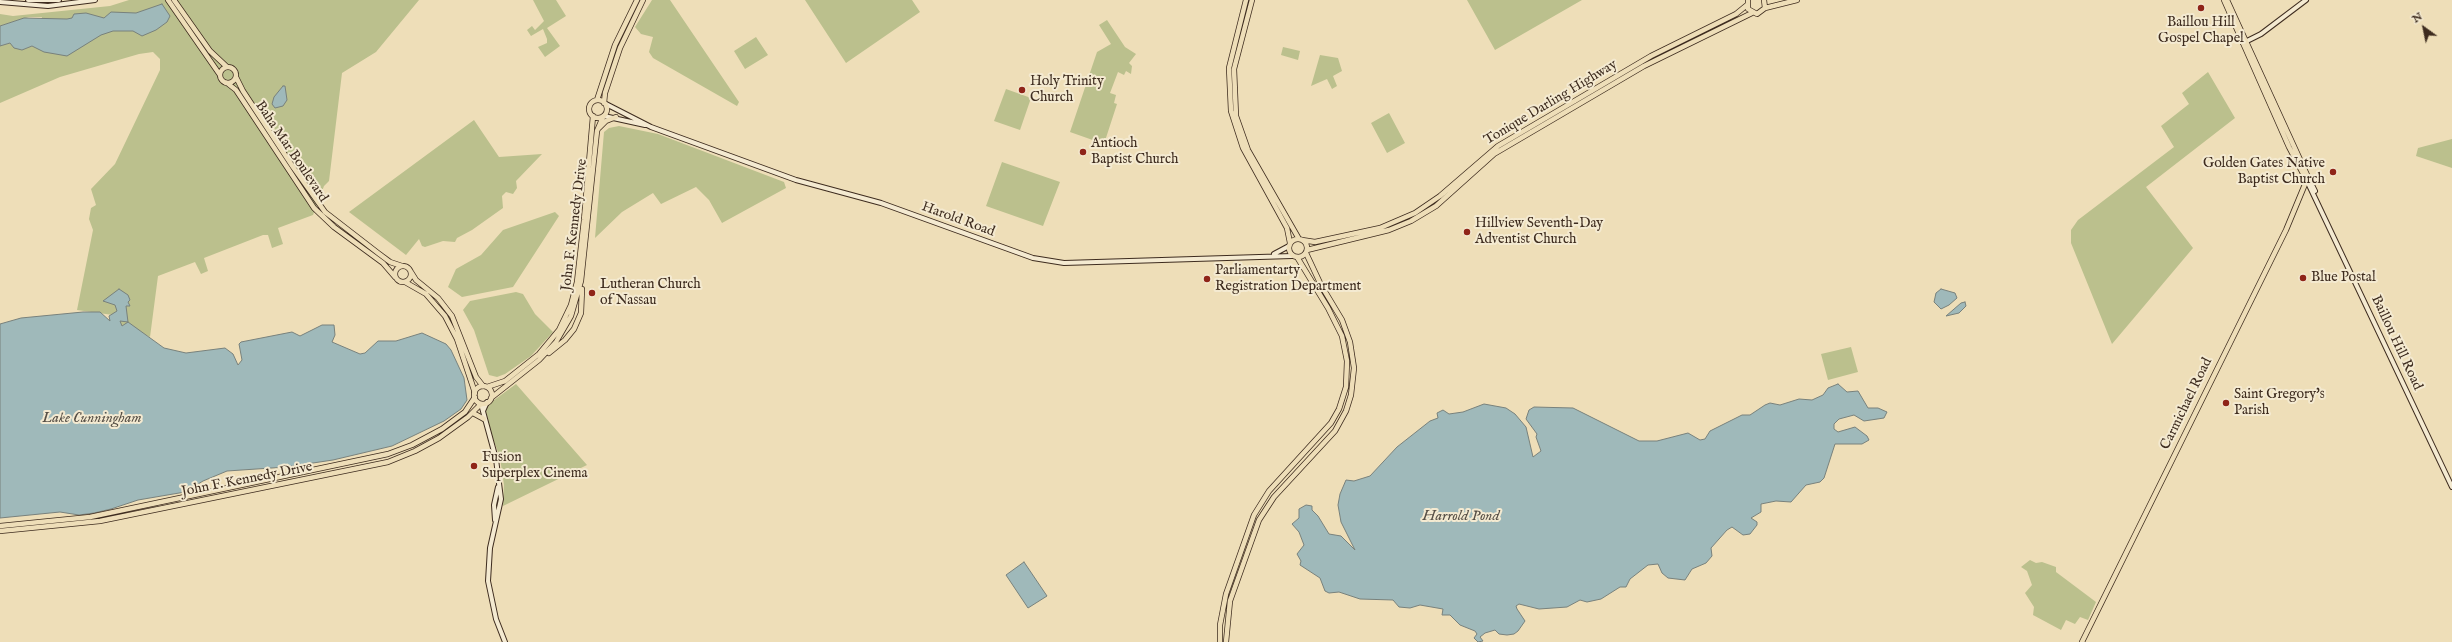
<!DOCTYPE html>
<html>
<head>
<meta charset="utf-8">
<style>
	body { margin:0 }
	#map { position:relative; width:2452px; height:642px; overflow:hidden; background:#eedeb8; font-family:"IM FELL English",serif }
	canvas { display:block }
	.north { position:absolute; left:2404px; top:8px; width:40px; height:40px; -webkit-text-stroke:3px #f4ead1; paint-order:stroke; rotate:327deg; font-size:11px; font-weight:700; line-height:16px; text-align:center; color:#3e2c1f }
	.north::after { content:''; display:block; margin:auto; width:14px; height:18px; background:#3e2c1f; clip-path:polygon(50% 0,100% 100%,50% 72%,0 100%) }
</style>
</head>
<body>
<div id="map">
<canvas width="2452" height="642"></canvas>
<div class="north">N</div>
</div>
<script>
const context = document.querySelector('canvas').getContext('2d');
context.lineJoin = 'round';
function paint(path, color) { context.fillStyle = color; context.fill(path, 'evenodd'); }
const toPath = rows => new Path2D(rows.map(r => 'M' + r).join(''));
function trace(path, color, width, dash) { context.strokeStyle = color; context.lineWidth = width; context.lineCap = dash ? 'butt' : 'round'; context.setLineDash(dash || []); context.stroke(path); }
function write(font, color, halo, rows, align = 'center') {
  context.font = font + ' "IM FELL English",serif'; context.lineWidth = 4; context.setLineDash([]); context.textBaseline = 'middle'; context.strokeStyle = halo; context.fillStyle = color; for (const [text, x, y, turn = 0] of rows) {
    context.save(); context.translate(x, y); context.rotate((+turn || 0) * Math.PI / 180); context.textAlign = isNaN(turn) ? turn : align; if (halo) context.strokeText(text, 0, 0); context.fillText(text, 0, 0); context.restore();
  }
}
paint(toPath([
	[129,0,419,0,376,52,342,73,329,181,324,186,313,215,278,228,283,244,272,248,268,235,263,235,204,258,208,271,201,274,195,262,158,276,150,337,125,325,122,326,113,315,77,310,93,230,89,219,91,208,96,205,91,189,115,164,160,70,160,59,153,52,139,54,60,77,0,103,0,46,10,43,21,50,32,46,38,48,42,17,29,17,0,26,0,14,13,16,110,6],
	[533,0,556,0,566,16,547,28,560,46,545,57,538,47,547,43,547,39,543,29,531,36,527,30,532,26,535,30,544,21],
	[652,0,670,0,739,102,737,106,653,58,649,52,653,37,641,34,635,27],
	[805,0,912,0,920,12,846,63],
	[1467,0,1582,0,1495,50],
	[1107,20,1125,47,1136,54,1129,63,1132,66,1131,74,1126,71,1124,75,1118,72,1110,93,1116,95,1114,103,1117,104,1104,144,1070,132,1097,52,1111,44,1099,25],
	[756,37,768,55,745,69,734,51],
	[1283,47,1300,51,1298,60,1281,55],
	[1320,55,1338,58,1342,71,1333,76,1337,86,1332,89,1327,79,1311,86],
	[2208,72,2235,118,2146,187,2193,248,2112,344,2071,243,2071,230,2078,220,2174,147,2161,126,2189,104,2182,93],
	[1006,89,1031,98,1020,130,994,121],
	[1389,113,1405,143,1387,153,1371,123],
	[474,120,499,157,542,154,516,181,517,188,513,194,506,192,502,196,503,208,472,230,457,238,455,242,443,241,425,247,422,246,419,239,406,255,349,212],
	[619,126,658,134,784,182,786,188,722,223,709,200,696,187,661,204,653,193,622,212,595,238,604,132,609,128],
	[2452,139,2452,168,2416,156,2418,148],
	[1002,162,1060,182,1043,226,986,206],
	[555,212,559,216,513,287,462,297,448,287,456,269,481,255,503,230],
	[516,292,523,294,535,314,553,332,531,356,505,374,497,377,489,375,474,330,463,310,470,301],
	[1851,347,1858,372,1828,380,1821,354],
	[516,384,587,465,503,506,504,485,500,458,484,413,486,406],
	[2030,560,2036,563,2042,562,2056,567,2056,572,2096,602,2088,620,2080,617,2075,624,2066,620,2061,630,2033,615,2034,607,2025,593,2032,585,2027,571,2021,567]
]), '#bbc08d');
const water = toPath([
	[162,4,170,16,167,22,156,30,142,36,133,31,113,31,101,35,67,56,44,52,32,46,22,50,14,48,10,43,0,46,0,26,24,18,67,19,72,18,74,14,86,13,104,18,111,12,136,13,162,4],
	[283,86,285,86,287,100,283,106,275,108,272,104,274,97,283,86],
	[119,289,128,295,130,300,128,302,130,306,126,306,128,322,120,321,122,326,128,322,164,348,186,353,225,348,233,354,238,365,242,360,239,344,241,342,292,332,300,336,322,325,334,325,335,335,332,342,360,354,365,353,378,341,396,341,422,333,446,344,451,350,464,378,467,400,461,409,444,421,392,446,333,460,286,467,227,471,203,481,185,492,138,500,111,509,94,513,79,515,60,512,0,518,0,324,21,318,83,312,100,312,110,321,109,316,117,311,115,305,103,301,119,289],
	[1941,289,1955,293,1957,298,1949,305,1941,309,1934,302,1936,293,1941,289],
	[1965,302,1966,306,1959,313,1946,316,1961,303,1965,302],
	[1838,384,1847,392,1858,391,1868,408,1878,408,1887,412,1884,418,1864,421,1854,415,1839,419,1834,424,1834,429,1838,432,1855,427,1867,436,1869,440,1862,444,1835,444,1824,478,1820,482,1806,485,1791,502,1776,501,1761,504,1761,512,1751,518,1757,522,1757,525,1750,534,1743,535,1732,527,1727,530,1711,548,1712,556,1706,563,1692,569,1685,580,1668,578,1662,573,1658,564,1648,565,1630,579,1626,587,1620,587,1601,599,1587,602,1580,600,1567,607,1539,609,1519,604,1516,606,1517,609,1525,621,1518,631,1514,634,1507,635,1499,634,1495,630,1485,633,1480,637,1483,641,1478,642,1474,638,1477,634,1475,631,1460,625,1450,615,1442,615,1443,609,1420,605,1410,608,1399,607,1393,600,1360,599,1339,592,1329,593,1325,591,1320,578,1300,565,1301,561,1297,554,1304,545,1299,532,1292,524,1299,518,1299,509,1306,505,1312,506,1312,510,1318,516,1329,534,1341,536,1355,550,1341,522,1338,505,1340,494,1346,480,1354,481,1370,476,1397,447,1430,421,1438,418,1437,413,1443,410,1449,414,1463,412,1484,404,1506,408,1515,414,1526,427,1533,457,1541,451,1536,437,1537,434,1526,419,1529,410,1534,407,1573,408,1639,441,1657,441,1688,433,1700,440,1705,439,1710,431,1742,415,1750,415,1765,405,1770,403,1780,405,1799,399,1812,400,1823,395,1828,388,1838,384],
	[1024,562,1047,596,1028,608,1006,575,1024,562]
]);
paint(water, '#9fb9ba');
trace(water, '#78817c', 1);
const secondary = toPath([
	[28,0,59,0],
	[0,2,48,6,95,0],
	[2243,43,2261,34,2306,0],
	[606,104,651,127,796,180,881,203,1033,258,1064,263,1292,256],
	[604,116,645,125],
	[2308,177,2315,191],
	[2307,181,2452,487],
	[1274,254,1289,246],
	[481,404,496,459,501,499,490,548,488,581,496,619,505,642],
	[483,411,487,402],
	[495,520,494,505,498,487]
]);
const primary = toPath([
	[168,0,220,75],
	[174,0,210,51,227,67],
	[2224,0,2289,147,2307,181],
	'220 75a8 8 0 1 1 16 0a8 8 0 1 1-16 0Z',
	[236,77,243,91,293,167,325,212,378,253,390,262,402,266],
	[227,83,236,90,314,208,334,227,383,263,395,277],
	'395 274a8 8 0 1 1 16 0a8 8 0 1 1-16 0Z',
	[411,272,416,280,438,298,452,316,476,377,483,386],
	[405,282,426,294,445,316,457,339,475,393],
	[1220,642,1220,625,1226,594,1254,515,1269,491,1331,423,1339,409,1346,387,1347,361,1342,336,1328,308,1297,257],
	[1226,642,1230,601,1259,520,1274,497,1335,431,1346,411,1351,395,1354,368,1350,342,1342,320,1321,285,1306,253],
	[2082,642,2286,230,2308,177,2227,0]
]);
const trunk = toPath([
	[1246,0,1229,68,1231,111,1243,148,1287,228,1290,243],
	[1252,0,1234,69,1236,116,1248,150,1299,239],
	[1748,0,1748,9,1757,14,1765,8,1764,0],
	[1765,8,1797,0],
	[597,100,615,45,637,0],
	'589 109a9 9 0 1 1 18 0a9 9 0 1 1-18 0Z',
	[604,103,605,93,620,48,643,0],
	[599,128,606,121,616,117],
	'1289 248a9 9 0 1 1 18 0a9 9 0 1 1-18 0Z',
	[1302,240,1315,242,1380,228,1415,213,1440,196,1498,146,1651,56,1736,14,1747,5],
	[1307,250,1389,230,1411,221,1436,206,1494,154,1644,66,1752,13],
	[549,353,565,340,574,329,581,313,582,289],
	'474 395a9 9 0 1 1 18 0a9 9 0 1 1-18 0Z',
	[487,387,505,381,539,354,559,330,571,305,577,282,584,220,593,116],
	[491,398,539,360,556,342,571,316,581,281,597,131,603,117],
	[473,413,484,419],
	[0,526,90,517,388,454,412,445,442,429,465,412,475,397],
	[0,531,100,521,388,462,415,451,439,438,468,417,481,404]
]);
trace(secondary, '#3e2c1f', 6);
trace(primary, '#3e2c1f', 6);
trace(trunk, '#3e2c1f', 6);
trace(secondary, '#f4ead1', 4);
trace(primary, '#eedeb8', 4.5);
trace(trunk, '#eedeb8', 4.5);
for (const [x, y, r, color] of [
	[2201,8,4,"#8f2418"],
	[1022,90,4,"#8f2418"],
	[1083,152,4,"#8f2418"],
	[2333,172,4,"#8f2418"],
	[1467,232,4,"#8f2418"],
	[2303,278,4,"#8f2418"],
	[1207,279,4,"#8f2418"],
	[592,293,4,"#8f2418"],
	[2226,403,4,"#8f2418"],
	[474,466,4,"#8f2418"]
]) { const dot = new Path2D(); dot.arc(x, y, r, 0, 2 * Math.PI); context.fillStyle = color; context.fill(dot); trace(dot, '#f4ead1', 1.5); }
write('14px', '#3e2c1f', '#f4ead1', [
	["Baillou Hill",2201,23,"center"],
	["Gospel Chapel",2201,39,"center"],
	["Holy Trinity",1030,82],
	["Church",1030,98],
	["Antioch",1091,144],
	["Baptist Church",1091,160],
	["Golden Gates Native",2325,164,"right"],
	["Baptist Church",2325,180,"right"],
	["Hillview Seventh-Day",1475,224],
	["Adventist Church",1475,240],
	["Parliamentarty",1215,271],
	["Registration Department",1215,287],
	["Blue Postal",2311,278],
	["Lutheran Church",600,285],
	["of Nassau",600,301],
	["Saint Gregory's",2234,395],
	["Parish",2234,411],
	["Fusion",482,458],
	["Superplex Cinema",482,474]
], 'left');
write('14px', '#3e2c1f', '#f4ead1', [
	["Tonique Darling Highway",1551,103,-31],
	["Baha Mar Boulevard",291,152,56],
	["Harold Road",958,220,20],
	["John F. Kennedy Drive",575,225,-83],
	["Baillou Hill Road",2396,343,65],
	["Carmichael Road",2187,404,-64],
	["John F. Kennedy Drive",247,480,-11]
]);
write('italic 15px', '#564f46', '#f4ead1', [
	["Lake Cunningham",92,419],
	["Harrold Pond",1461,517]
]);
</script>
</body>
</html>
